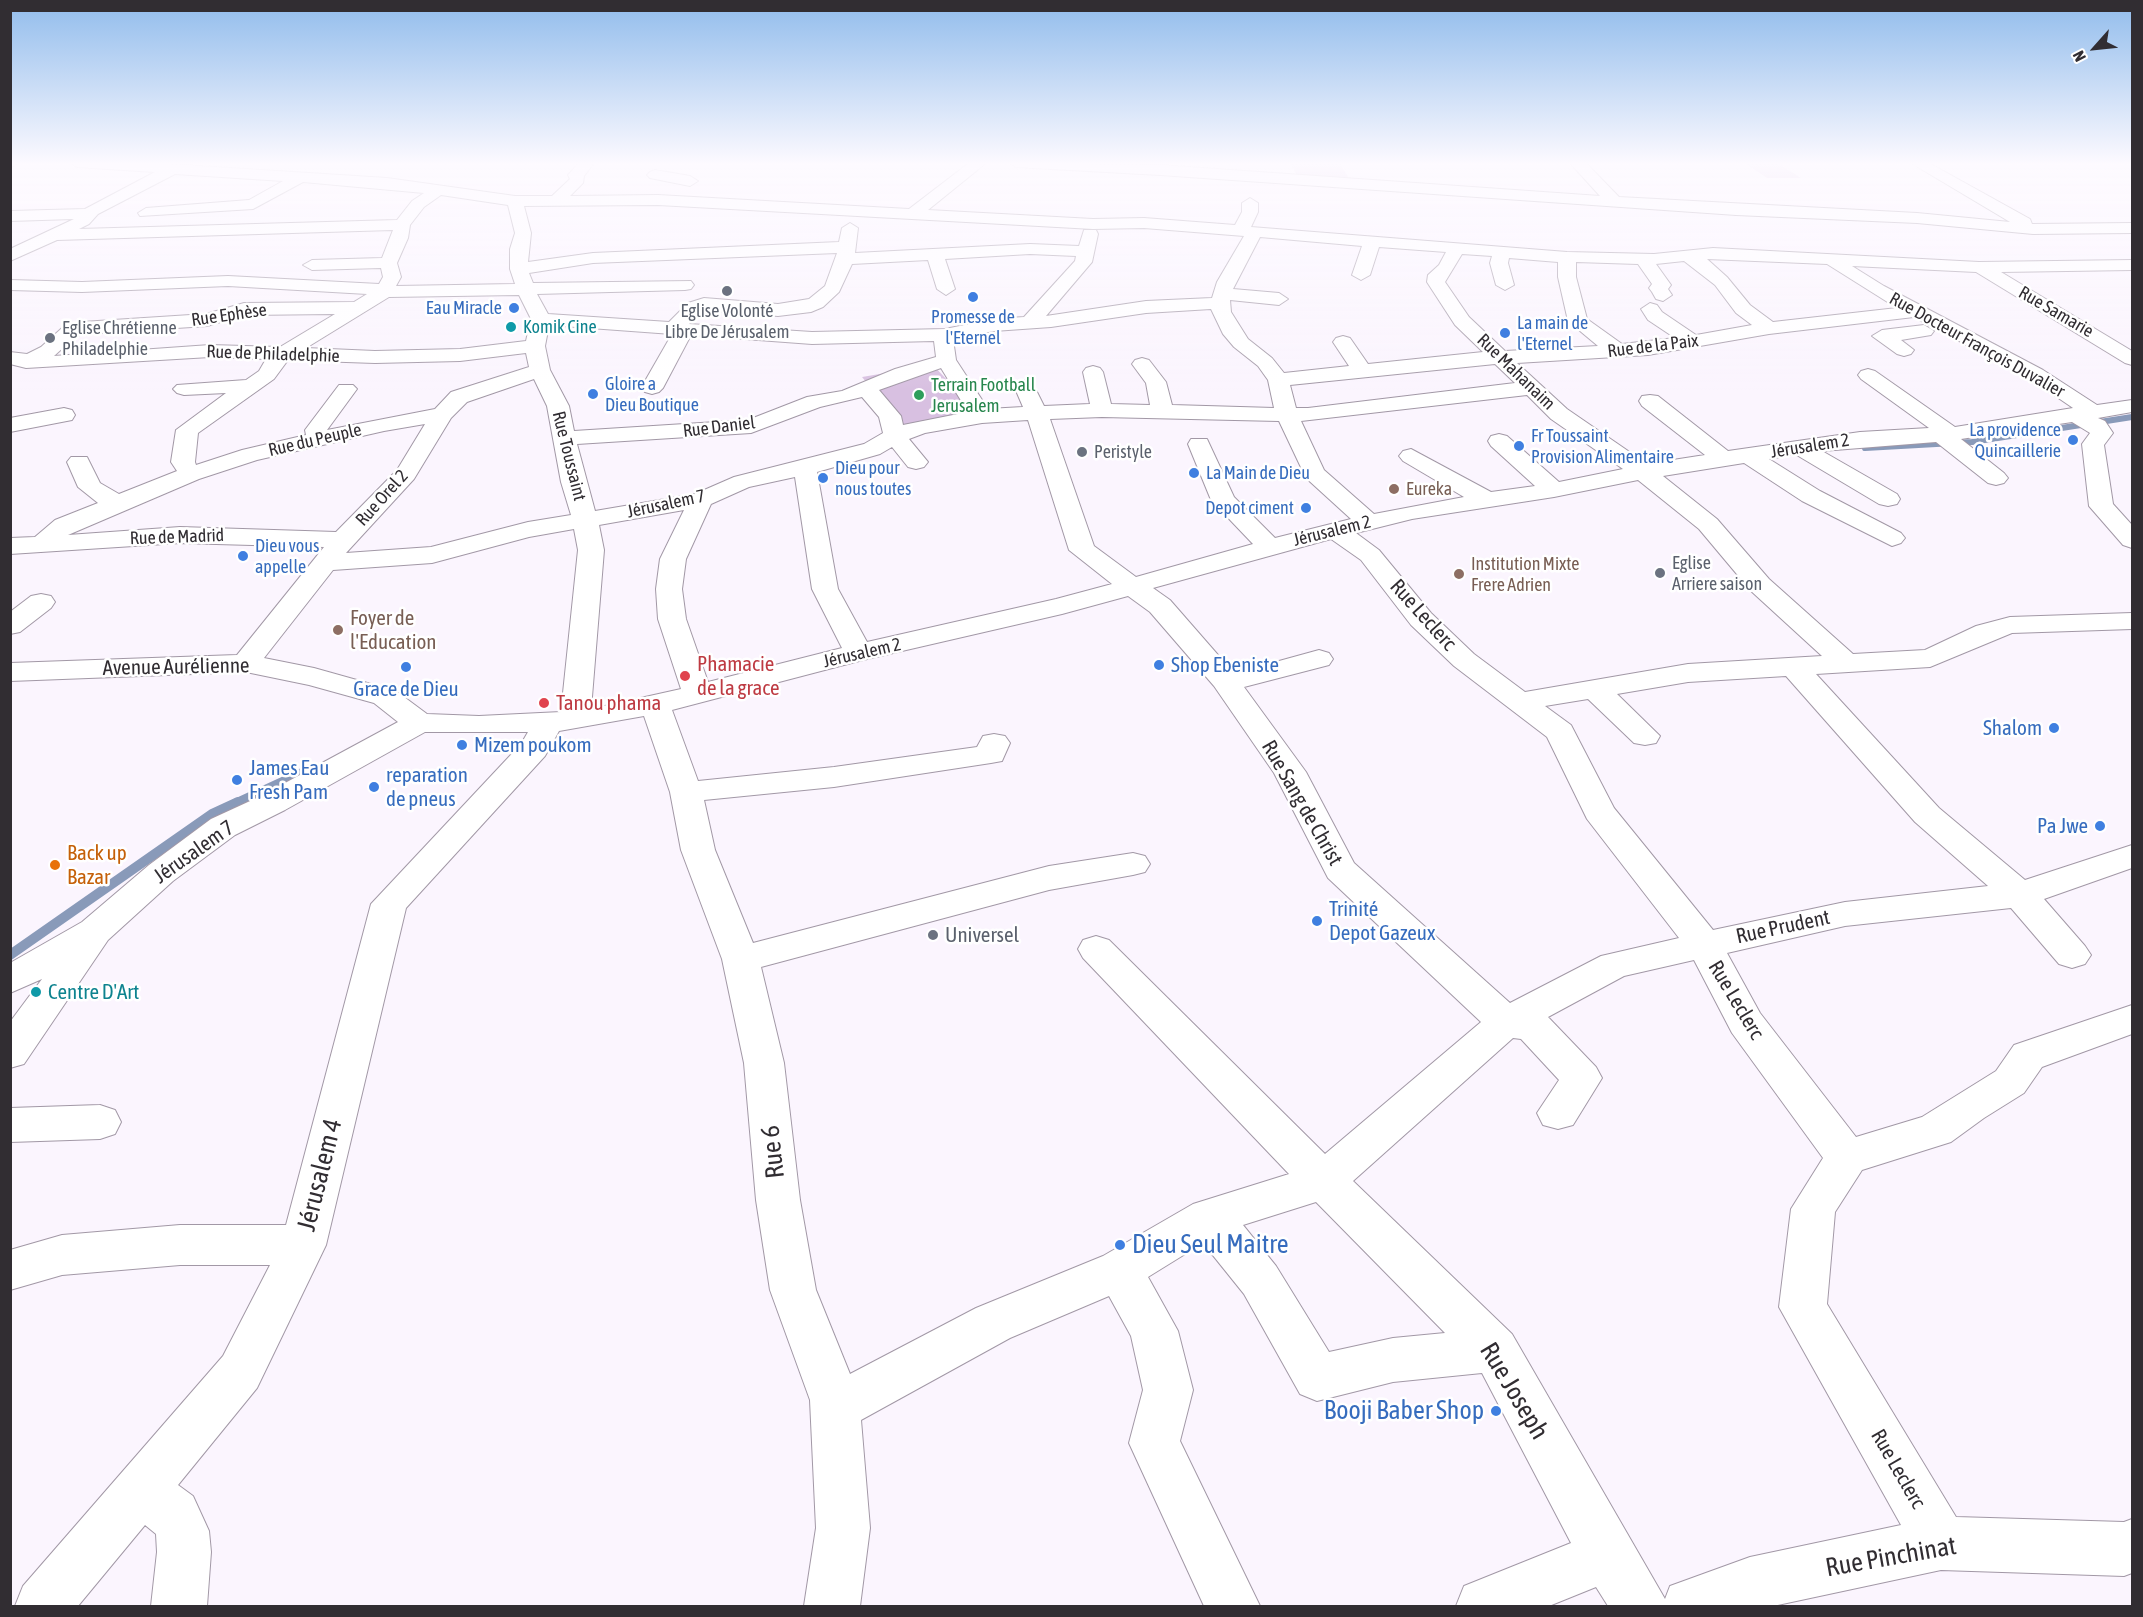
<!DOCTYPE html>
<html>
<head>
<meta charset="utf-8">
<style>
	body { margin:0 }
	#map { position:relative; width:2143px; height:1617px; overflow:hidden; background:#fbf5fe; font-family:"Asap Condensed",sans-serif }
	canvas { display:block }
	.frame { position:absolute; inset:0; border:12px solid #312d32; pointer-events:none }
	.north { position:absolute; left:2065px; top:18px; width:60px; height:60px; -webkit-text-stroke:4px #fff; paint-order:stroke; rotate:243deg; font-size:16px; font-weight:700; line-height:24px; text-align:center; color:#312d32 }
	.north::after { content:''; display:block; margin:auto; width:21px; height:27px; background:#312d32; clip-path:polygon(50% 0,100% 100%,50% 72%,0 100%) }
</style>
</head>
<body>
<div id="map">
<canvas width="2143" height="1617"></canvas>
<div class="frame"></div>
<div class="north">N</div>
</div>
<script>
const context = document.querySelector('canvas').getContext('2d');
context.lineJoin = 'round';
function paint(path, color) { context.fillStyle = color; context.fill(path, 'evenodd'); }
const toPath = rows => new Path2D(rows.map(r => 'M' + r).join(''));
function trace(path, color, width, dash) { context.strokeStyle = color; context.lineWidth = width; context.lineCap = dash ? 'butt' : 'round'; context.setLineDash(dash || []); context.stroke(path); }
function write(font, color, halo, rows, align = 'center') {
  context.font = font + ' "Asap Condensed",sans-serif'; context.lineWidth = 5; context.setLineDash([]); context.textBaseline = 'middle'; context.strokeStyle = halo; context.fillStyle = color; for (const [text, x, y, turn = 0] of rows) {
    context.save(); context.translate(x, y); context.rotate((+turn || 0) * Math.PI / 180); context.textAlign = isNaN(turn) ? turn : align; if (halo) context.strokeText(text, 0, 0); context.fillText(text, 0, 0); context.restore();
  }
}
paint(toPath([
	[1290,163,1340,163,1348,177,1298,177],
	[1746,164,1779,164,1801,178,1767,178],
	[933,365,978,413,903,427,862,377]
]), '#d8c0e1');
trace(toPath([
	[1865,448,1972,442,2132,417]
]), '#899ab9', 6);
trace(toPath([
	[235,803,313,767]
]), '#899ab9', 8);
trace(toPath([
	[10,955,212,814,238,802]
]), '#899ab9', 10);
const minor = toPath([
	[10,163,18,163,10,168,10,163],
	[70,163,152,163,387,178,515,196,552,196,570,179,568,175,579,163,594,163,584,176,583,183,570,196,658,195,909,209,969,163,986,163,928,210,1093,219,1144,218,1235,225,1242,212,1242,203,1250,198,1258,203,1258,212,1251,227,1567,252,1654,254,1713,248,1979,262,2132,260,2132,270,2001,272,2132,351,2132,365,2125,363,1976,272,1852,266,1884,286,2043,370,2097,405,2132,400,2132,412,2098,418,2105,421,2113,433,2104,445,2113,504,2132,525,2132,548,2123,545,2089,506,2082,444,2090,433,2072,422,1961,439,2004,473,2008,478,2004,483,1996,485,1988,483,1936,442,1822,451,1897,494,1900,499,1897,504,1888,506,1879,504,1795,454,1769,459,1820,491,1901,533,1905,538,1901,543,1892,546,1802,501,1744,463,1663,476,1717,519,1769,579,1853,654,1925,650,1976,626,2010,617,2132,613,2132,629,2012,633,1930,667,1816,674,1939,808,2025,880,2132,845,2132,868,2044,899,2085,946,2091,955,2085,964,2072,968,2059,964,2011,908,1845,926,1727,953,1760,1013,1856,1137,1922,1117,1996,1071,2014,1045,2132,1005,2132,1034,2042,1067,2024,1093,1984,1118,1951,1142,1862,1170,1835,1212,1827,1304,1956,1517,2124,1522,2132,1519,2132,1573,2124,1576,1941,1570,1773,1606,1608,1606,1596,1587,1549,1606,1456,1606,1464,1586,1571,1543,1482,1373,1393,1382,1317,1401,1300,1394,1244,1294,1203,1243,1148,1277,1178,1331,1193,1390,1180,1441,1260,1606,1204,1606,1129,1443,1143,1390,1131,1336,1109,1296,1010,1338,861,1420,870,1528,860,1606,804,1606,816,1528,810,1400,770,1290,756,1200,744,1063,722,959,681,850,670,792,644,716,559,731,545,756,406,908,326,1245,257,1388,178,1485,193,1496,209,1531,211,1552,207,1606,151,1606,157,1552,156,1534,145,1525,78,1606,15,1606,23,1586,223,1356,270,1265,180,1265,62,1275,10,1290,10,1250,62,1235,180,1225,286,1225,371,904,521,744,528,732,425,732,285,810,235,835,173,881,108,940,24,1064,10,1068,10,1022,42,979,10,993,10,963,82,922,149,865,211,819,261,796,398,722,374,703,309,685,246,672,10,681,10,663,237,655,324,547,180,543,10,554,10,538,35,537,55,520,98,503,78,487,67,462,71,457,87,457,100,483,119,494,177,471,171,462,176,430,226,393,184,395,177,393,173,389,177,385,246,380,259,371,266,359,210,357,26,368,10,364,10,352,27,354,41,347,62,328,82,322,206,314,244,303,354,302,367,294,228,286,82,292,10,290,10,280,82,282,228,276,379,284,383,277,381,268,312,270,303,265,312,260,382,258,393,230,57,240,10,261,10,249,74,219,10,221,10,211,85,209,155,172,77,167,70,163],
	[175,174,283,181,249,200,146,208,138,213,140,216,253,209,303,182,424,193,412,201,397,220,79,229,89,224,98,214,175,174],
	[441,195,508,205,515,233,510,249,510,269,515,284,396,286,401,277,397,263,408,238,410,225,424,207,441,195],
	[658,205,1093,229,1144,228,1244,236,1217,282,1212,298,1146,301,1046,316,1092,262,1098,234,1096,230,1084,230,1079,246,1030,244,855,253,858,228,850,223,842,228,839,242,593,253,528,262,531,233,524,206,658,205],
	[1260,237,1362,246,1352,275,1361,280,1370,275,1379,247,1446,252,1439,265,1428,275,1427,282,1455,325,1483,352,1368,364,1350,338,1343,336,1336,338,1333,342,1349,366,1284,373,1272,358,1248,339,1231,312,1230,300,1279,305,1288,299,1279,293,1233,289,1260,237],
	[837,253,825,286,809,299,778,304,704,298,688,303,669,322,548,314,537,294,685,290,691,289,694,285,691,281,533,283,529,273,593,263,837,253],
	[1030,254,1076,256,1075,261,1024,317,994,319,945,329,812,332,689,324,705,310,778,316,811,312,823,307,839,292,852,264,928,260,937,289,946,295,955,289,945,259,1030,254],
	[1462,254,1492,256,1490,263,1496,285,1505,290,1514,285,1508,263,1509,258,1558,262,1558,277,1568,321,1598,346,1505,351,1469,317,1445,282,1462,254],
	[1707,259,1827,264,1897,308,1773,322,1750,305,1727,277,1707,259],
	[1684,261,1715,285,1736,313,1752,325,1696,335,1662,312,1657,305,1650,303,1641,309,1648,320,1675,338,1622,344,1587,319,1576,277,1576,262,1638,264,1652,284,1649,288,1652,292,1656,299,1663,301,1672,295,1668,289,1671,285,1656,264,1684,261],
	[519,295,531,319,526,341,460,349,375,351,306,348,389,297,519,295],
	[1211,309,1223,334,1234,347,1258,366,1268,380,1274,408,1172,405,1166,382,1149,360,1142,358,1135,360,1132,364,1146,383,1150,405,1111,404,1103,372,1100,368,1093,366,1086,368,1083,372,1090,404,1044,406,1032,382,1025,380,1018,382,1014,386,1023,407,988,409,956,360,953,339,994,331,1051,327,1146,313,1211,309],
	[335,314,280,347,210,345,54,356,76,336,84,334,207,326,245,315,335,314],
	[1914,317,2029,378,2073,408,1955,427,1875,371,1868,369,1861,371,1858,375,1861,379,1929,428,1860,432,1728,451,1658,396,1650,395,1642,396,1639,401,1642,406,1705,455,1647,464,1567,409,1517,363,1648,355,1769,334,1914,317],
	[549,325,672,334,641,388,645,392,652,394,659,392,663,388,691,335,812,344,934,341,936,357,895,369,842,391,807,397,748,420,574,431,569,406,550,370,545,346,549,325],
	[526,353,529,367,451,392,435,409,327,430,357,389,353,385,339,385,305,430,306,435,242,450,196,465,195,462,198,433,274,379,288,360,375,363,460,361,526,353],
	[1495,364,1515,383,1308,408,1296,408,1290,385,1495,364],
	[941,368,968,412,903,425,901,416,879,390,941,368],
	[534,379,547,406,561,482,571,515,528,522,431,547,346,553,414,479,451,418,467,402,534,379],
	[1527,395,1551,419,1623,469,1559,482,1507,436,1499,434,1491,436,1488,441,1491,446,1535,486,1491,492,1411,449,1403,451,1399,456,1403,461,1464,497,1374,514,1324,470,1301,421,1527,395],
	[862,397,879,417,883,433,864,444,734,477,695,494,595,511,577,444,751,433,820,407,862,397],
	[1102,417,1279,421,1306,478,1351,519,1275,538,1234,497,1207,439,1191,439,1188,444,1211,500,1253,544,1136,577,1094,546,1050,419,1102,417],
	[1028,420,1069,550,1112,584,1056,599,867,642,838,589,817,472,880,454,892,447,908,467,916,469,924,467,928,462,909,439,925,433,982,423,1028,420],
	[425,424,397,470,336,532,180,527,68,535,199,479,257,460,384,431,425,424],
	[795,477,812,589,842,648,708,682,686,619,682,589,686,559,711,504,749,487,795,477],
	[1638,480,1699,529,1751,591,1822,656,1688,664,1525,692,1474,654,1431,613,1379,550,1356,533,1412,519,1554,497,1638,480],
	[684,510,660,559,656,589,658,619,681,689,591,709,604,550,599,525,684,510],
	[574,529,578,550,561,712,479,716,427,714,396,691,314,668,264,658,333,570,432,563,529,537,574,529],
	[1331,539,1361,560,1411,625,1454,666,1547,737,1587,819,1679,938,1601,956,1510,1003,1354,863,1306,772,1244,687,1329,665,1333,659,1329,653,1319,650,1250,669,1232,671,1170,600,1153,588,1331,539],
	[1128,596,1150,612,1214,686,1274,773,1328,878,1481,1022,1325,1154,1109,940,1096,936,1083,940,1078,949,1083,958,1289,1174,1193,1204,1103,1256,976,1308,850,1374,816,1290,800,1200,784,1063,761,967,1049,890,1133,875,1145,872,1150,864,1145,856,1133,853,1049,866,753,943,715,850,704,800,834,787,991,763,1002,761,1010,743,1005,736,994,734,983,736,977,747,834,767,698,781,672,710,863,660,1062,614,1128,596],
	[1786,676,1915,822,1988,886,1845,902,1713,930,1614,808,1571,725,1545,706,1588,699,1634,743,1645,745,1656,743,1660,736,1617,694,1688,682,1786,676],
	[1694,960,1732,1033,1823,1158,1791,1209,1779,1307,1901,1525,1750,1557,1670,1586,1665,1599,1512,1334,1353,1181,1513,1038,1521,1039,1559,1080,1537,1113,1543,1125,1558,1129,1573,1125,1602,1078,1596,1067,1548,1017,1624,976,1694,960],
	[1316,1202,1445,1333,1393,1338,1329,1352,1276,1266,1243,1225,1316,1202],
	[1009,163,1160,165,1600,196,1570,163,1586,163,1619,197,1917,213,2010,222,1911,163,1929,163,2030,219,2032,224,2132,223,2132,233,2033,234,1917,223,1736,215,1160,175,1016,167,1009,163],
	[655,170,690,176,698,181,690,186,650,178,647,175,650,172,655,170],
	[1924,325,1934,331,1931,335,1901,340,1914,350,1911,354,1904,356,1897,354,1872,336,1882,330,1924,325],
	[64,408,72,410,75,415,72,420,10,432,10,418,64,408],
	[41,594,51,596,55,602,51,608,20,632,10,634,10,612,31,596,41,594],
	[100,1105,115,1110,121,1122,115,1134,100,1139,10,1142,10,1108,100,1105]
]);
trace(minor, '#a298a6', 2);
paint(minor, '#fff');
const sky = context.createLinearGradient(0, 0, 0, 390);
sky.addColorStop(0, '#91bcec');
sky.addColorStop(0.42, '#fdfaff');
sky.addColorStop(1, '#fdfaff00');
context.fillStyle = sky;
context.fillRect(0, 0, 2143, 390);
for (const [x, y, r, color] of [
	[727,291,6,"#6b7280"],
	[973,297,6,"#3f7fe0"],
	[514,308,6,"#3f7fe0"],
	[511,327,6,"#0f9aa8"],
	[1505,333,6,"#3f7fe0"],
	[50,338,6,"#6b7280"],
	[593,394,6,"#3f7fe0"],
	[919,395,6,"#2e9e5b"],
	[2073,440,6,"#3f7fe0"],
	[1519,446,6,"#3f7fe0"],
	[1082,452,6,"#6b7280"],
	[1194,473,6,"#3f7fe0"],
	[823,478,6,"#3f7fe0"],
	[1394,489,6,"#8d6e63"],
	[1306,508,6,"#3f7fe0"],
	[243,556,6,"#3f7fe0"],
	[1660,573,6,"#6b7280"],
	[1459,574,6,"#8d6e63"],
	[338,630,6,"#8d6e63"],
	[1159,665,6,"#3f7fe0"],
	[406,667,6,"#3f7fe0"],
	[685,676,6,"#e0444e"],
	[544,703,6,"#e0444e"],
	[2054,728,6,"#3f7fe0"],
	[462,745,6,"#3f7fe0"],
	[237,780,6,"#3f7fe0"],
	[374,787,6,"#3f7fe0"],
	[2100,826,6,"#3f7fe0"],
	[55,865,6,"#e8710a"],
	[1317,921,6,"#3f7fe0"],
	[933,935,6,"#6b7280"],
	[36,992,6,"#0f9aa8"],
	[1120,1245,6,"#3f7fe0"],
	[1496,1411,6,"#3f7fe0"]
]) { const dot = new Path2D(); dot.arc(x, y, r, 0, 2 * Math.PI); context.fillStyle = color; context.fill(dot); trace(dot, '#fff', 2); }
write('18px', '#366cbe', '#fff', [
	["Eau Miracle",502,308,"right"],
	["Promesse de",973,317,"center"],
	["l'Eternel",973,338,"center"],
	["La main de",1517,323],
	["l'Eternel",1517,344],
	["Gloire a",605,384],
	["Dieu Boutique",605,405],
	["La providence",2061,430,"right"],
	["Quincaillerie",2061,451,"right"],
	["Fr Toussaint",1531,436],
	["Provision Alimentaire",1531,457],
	["Dieu pour",835,468],
	["nous toutes",835,489],
	["La Main de Dieu",1206,473],
	["Depot ciment",1294,508,"right"],
	["Dieu vous",255,546],
	["appelle",255,567]
], 'left');
write('18px', '#5b616d', '#fff', [
	["Eglise Volonté",727,311,"center"],
	["Libre De Jérusalem",727,332,"center"],
	["Eglise Chrétienne",62,328],
	["Philadelphie",62,349],
	["Peristyle",1094,452],
	["Eglise",1672,563],
	["Arriere saison",1672,584]
], 'left');
write('18px', '#312d32', '#fff', [
	["Rue Samarie",2056,312,30],
	["Rue Ephèse",229,315,-8],
	["Rue Docteur François Duvalier",1977,345,29],
	["Rue de la Paix",1653,346,-7],
	["Rue de Philadelphie",273,354,2],
	["Rue Mahanaim",1516,372,44],
	["Rue Daniel",719,427,-7],
	["Rue du Peuple",315,440,-13],
	["Jérusalem 2",1810,446,-9],
	["Rue Toussaint",569,456,76],
	["Rue Orel 2",382,498,-48],
	["Jérusalem 7",666,504,-12],
	["Jérusalem 2",1332,531,-14],
	["Rue de Madrid",177,537,-2],
	["Jérusalem 2",862,653,-13]
]);
write('18px', '#0d838f', '#fff', [
	["Komik Cine",523,327]
], 'left');
write('18px', '#27864d', '#fff', [
	["Terrain Football",931,385],
	["Jerusalem",931,406]
], 'left');
write('18px', '#785e54', '#fff', [
	["Eureka",1406,489],
	["Institution Mixte",1471,564],
	["Frere Adrien",1471,585]
], 'left');
write('21px', '#312d32', '#fff', [
	["Rue Leclerc",1423,615,48],
	["Avenue Aurélienne",176,667,-1],
	["Rue Sang de Christ",1302,803,60],
	["Jérusalem 7",194,852,-35],
	["Rue Prudent",1783,927,-12],
	["Rue Leclerc",1736,1000,59],
	["Rue Leclerc",1898,1469,60]
]);
write('21px', '#785e54', '#fff', [
	["Foyer de",350,618],
	["l'Education",350,642]
], 'left');
write('21px', '#be3a42', '#fff', [
	["Phamacie",697,664],
	["de la grace",697,688],
	["Tanou phama",556,703]
], 'left');
write('21px', '#366cbe', '#fff', [
	["Shop Ebeniste",1171,665],
	["Grace de Dieu",406,689,"center"],
	["Shalom",2042,728,"right"],
	["Mizem poukom",474,745],
	["James Eau",249,768],
	["Fresh Pam",249,792],
	["reparation",386,775],
	["de pneus",386,799],
	["Pa Jwe",2088,826,"right"],
	["Trinité",1329,909],
	["Depot Gazeux",1329,933]
], 'left');
write('21px', '#c56008', '#fff', [
	["Back up",67,853],
	["Bazar",67,877]
], 'left');
write('21px', '#5b616d', '#fff', [
	["Universel",945,935]
], 'left');
write('21px', '#0d838f', '#fff', [
	["Centre D'Art",48,992]
], 'left');
write('26px', '#312d32', '#fff', [
	["Rue 6",773,1152,-96],
	["Jérusalem 4",320,1175,-76],
	["Rue Joseph",1514,1391,59],
	["Rue Pinchinat",1891,1557,-10]
]);
write('26px', '#366cbe', '#fff', [
	["Dieu Seul Maitre",1132,1245],
	["Booji Baber Shop",1484,1411,"right"]
], 'left');
</script>
</body>
</html>
